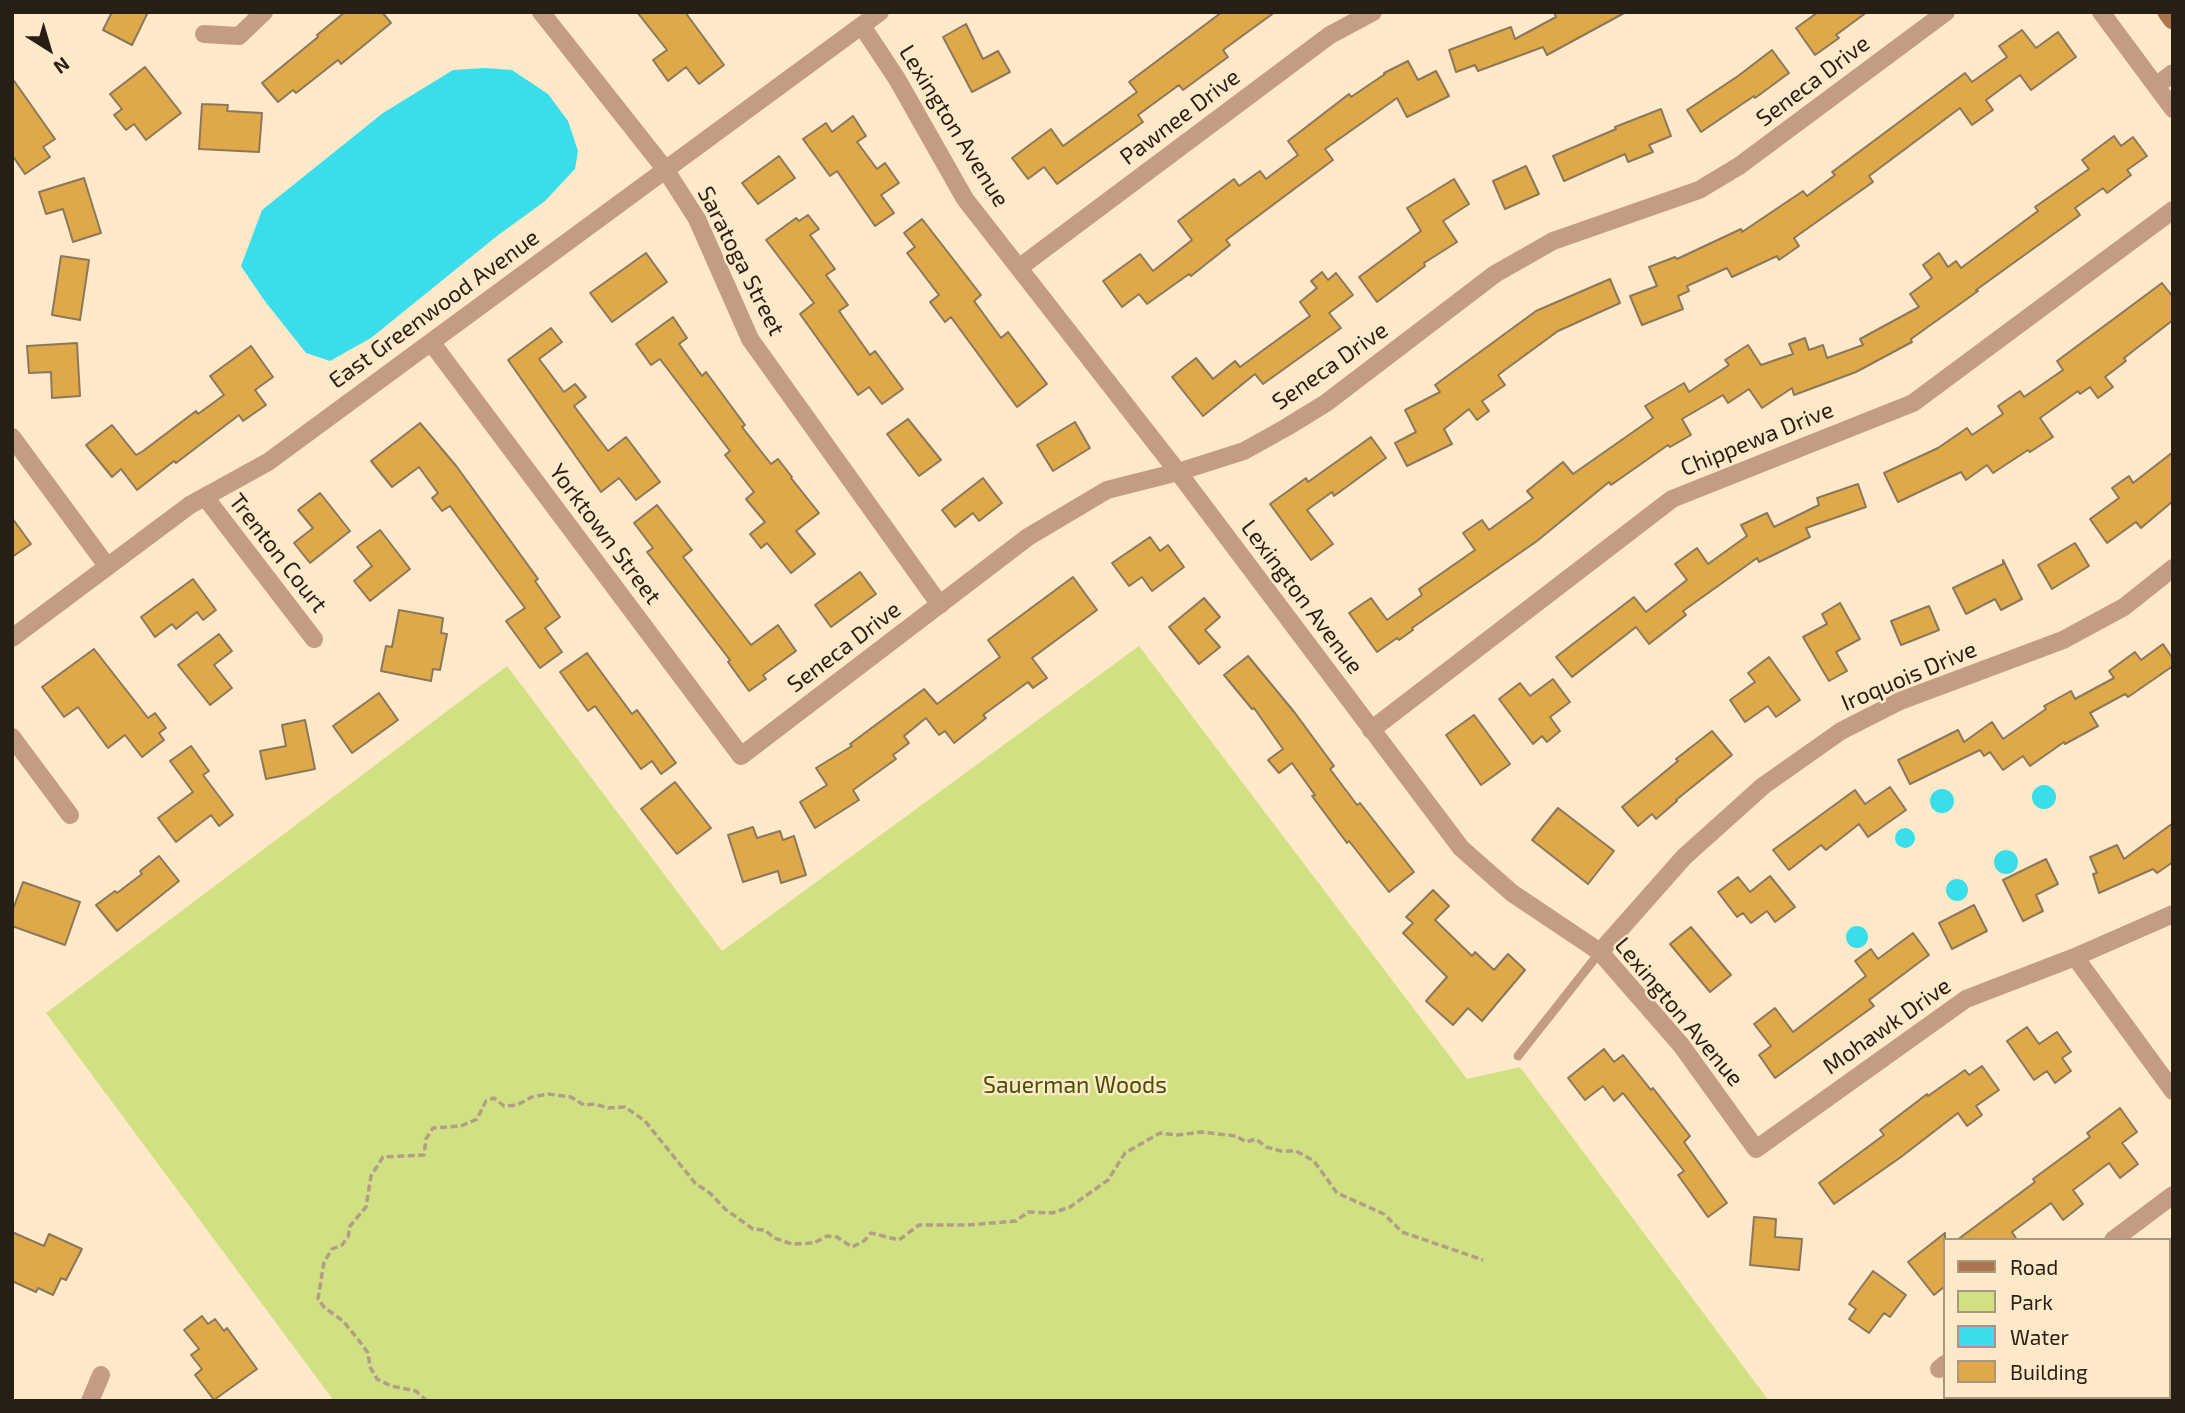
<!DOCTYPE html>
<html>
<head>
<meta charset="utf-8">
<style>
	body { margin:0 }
	#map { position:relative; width:2185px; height:1413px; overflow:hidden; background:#ffe9c9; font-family:"Exo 2",sans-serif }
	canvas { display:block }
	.frame { position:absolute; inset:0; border:14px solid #271f13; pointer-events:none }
	.legend { position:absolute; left:1943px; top:1238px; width:228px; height:161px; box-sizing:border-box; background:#ffe9c9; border:2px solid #a99880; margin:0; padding:9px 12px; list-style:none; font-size:21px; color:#271f13 }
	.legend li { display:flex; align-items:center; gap:14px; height:35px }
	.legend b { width:35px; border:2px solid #a99880 }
	.north { position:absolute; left:14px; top:14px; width:70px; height:70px; -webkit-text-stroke:5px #ffe9c9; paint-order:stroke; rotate:143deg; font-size:19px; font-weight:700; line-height:28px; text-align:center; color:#271f13 }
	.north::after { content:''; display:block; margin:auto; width:24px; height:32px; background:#271f13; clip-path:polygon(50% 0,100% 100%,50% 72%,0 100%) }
</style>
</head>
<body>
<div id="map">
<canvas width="2185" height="1413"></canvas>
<div class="frame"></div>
<ul class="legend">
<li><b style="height:9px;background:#ad7450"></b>Road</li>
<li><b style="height:19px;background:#d1e082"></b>Park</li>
<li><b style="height:19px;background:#3addea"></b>Water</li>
<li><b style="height:19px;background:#dfa848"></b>Building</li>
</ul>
<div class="north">N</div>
</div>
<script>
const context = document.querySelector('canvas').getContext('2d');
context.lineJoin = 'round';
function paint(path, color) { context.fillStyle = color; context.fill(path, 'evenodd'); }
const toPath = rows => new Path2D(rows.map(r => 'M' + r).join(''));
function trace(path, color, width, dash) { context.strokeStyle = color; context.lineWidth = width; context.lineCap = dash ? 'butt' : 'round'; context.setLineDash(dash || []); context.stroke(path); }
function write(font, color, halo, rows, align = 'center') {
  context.font = font + ' "Exo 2",sans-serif'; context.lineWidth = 5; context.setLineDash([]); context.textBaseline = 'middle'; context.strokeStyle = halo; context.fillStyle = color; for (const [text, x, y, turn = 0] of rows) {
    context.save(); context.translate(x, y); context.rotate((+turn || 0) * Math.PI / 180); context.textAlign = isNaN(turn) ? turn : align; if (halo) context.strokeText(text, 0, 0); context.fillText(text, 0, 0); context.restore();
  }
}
paint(toPath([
	[1139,646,1467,1079,1520,1067,1769,1401,334,1401,46,1013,507,666,722,951]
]), '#d1e082');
paint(toPath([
	[485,68,512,70,548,94,568,121,578,151,575,169,545,201,497,236,371,338,330,361,306,353,264,300,241,266,262,210,383,113,453,70],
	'2032 797a12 12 0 1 1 24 0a12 12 0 1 1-24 0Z',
	'1930 801a12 12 0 1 1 24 0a12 12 0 1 1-24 0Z',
	'1895 838a10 10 0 1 1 20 0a10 10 0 1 1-20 0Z',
	'1994 862a12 12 0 1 1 24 0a12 12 0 1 1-24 0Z',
	'1946 890a11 11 0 1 1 22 0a11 11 0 1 1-22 0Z',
	'1846 937a11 11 0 1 1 22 0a11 11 0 1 1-22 0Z'
]), '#3addea');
const building = toPath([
	[112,12,148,12,132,45,103,30,112,12],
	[345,12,382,12,391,23,341,64,338,60,296,93,293,90,278,102,262,83,318,37,317,35,345,12],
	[637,12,685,12,724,65,699,84,686,67,668,81,653,60,667,50,637,12],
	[1222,12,1275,12,1223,50,1228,57,1183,90,1179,85,1138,115,1143,122,1057,184,1044,167,1028,179,1012,158,1051,129,1063,146,1137,92,1129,82,1222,12],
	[1554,12,1626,12,1547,55,1543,47,1478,71,1475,65,1456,72,1449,50,1511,27,1515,39,1556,17,1554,12],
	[1818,12,1867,12,1836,35,1839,38,1815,55,1796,28,1818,12],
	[966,24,983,59,998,51,1010,72,972,92,943,37,966,24],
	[2022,30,2036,48,2058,32,2076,57,2031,90,2020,75,1986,100,1993,110,1972,125,1960,108,1869,176,1873,182,1794,238,1799,246,1779,260,1777,256,1732,277,1727,268,1687,286,1689,291,1678,296,1683,309,1642,325,1630,296,1657,286,1649,267,1675,257,1677,259,1741,229,1742,232,1803,191,1807,196,1835,175,1832,172,1965,73,1972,82,2007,57,1999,46,2022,30],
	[1772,50,1789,73,1755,98,1754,96,1701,132,1687,110,1738,76,1772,50],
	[1408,61,1418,80,1436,71,1449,96,1407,117,1397,98,1325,149,1333,160,1226,240,1230,245,1191,276,1189,274,1147,304,1139,294,1122,307,1103,281,1140,254,1153,271,1192,240,1178,221,1234,179,1239,186,1260,171,1266,179,1298,155,1288,141,1349,94,1351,97,1385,74,1384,73,1408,61],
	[145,67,181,113,146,140,134,124,126,130,114,115,122,109,110,94,145,67],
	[12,78,55,139,43,147,50,157,25,174,12,155,12,78],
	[202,104,228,105,227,111,262,113,259,152,199,149,202,104],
	[1661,109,1671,136,1649,145,1653,152,1628,162,1625,154,1564,181,1553,156,1616,129,1615,127,1661,109],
	[853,116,866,136,857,142,877,169,885,163,899,183,881,195,894,213,875,226,837,171,830,176,803,139,826,123,832,132,853,116],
	[2114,136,2121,146,2133,137,2147,156,2127,170,2131,175,2107,193,2103,188,2075,208,2080,215,1976,290,1978,291,1911,339,1912,342,1856,372,1794,395,1792,388,1762,408,1749,389,1728,403,1723,395,1682,419,1691,435,1670,447,1668,445,1611,485,1609,482,1537,541,1412,628,1413,630,1399,640,1397,638,1377,652,1349,613,1371,598,1387,620,1422,595,1419,589,1475,550,1463,533,1482,520,1489,530,1533,498,1527,491,1563,462,1573,474,1653,418,1645,406,1684,383,1689,392,1729,365,1725,360,1748,345,1761,365,1793,354,1789,344,1805,338,1809,350,1823,345,1827,358,1863,345,1860,339,1919,307,1910,294,1932,278,1923,265,1939,253,1948,267,1956,261,1961,268,2038,211,2035,207,2089,169,2082,160,2114,136],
	[779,156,795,178,758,204,742,183,779,156],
	[1526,166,1539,194,1505,209,1493,181,1526,166],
	[84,178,101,233,73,242,63,209,46,214,39,192,84,178],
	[1454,179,1469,204,1443,221,1457,242,1424,263,1425,266,1377,302,1359,277,1421,231,1407,208,1454,179],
	[808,215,819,229,810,235,835,269,826,275,848,305,839,311,870,355,875,351,903,389,882,404,869,387,858,395,800,314,814,303,766,240,796,218,799,221,808,215],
	[922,219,981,295,974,301,1001,338,1008,332,1047,384,1017,407,951,317,945,322,930,302,939,295,907,253,915,247,904,233,922,219],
	[646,253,667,282,612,322,590,293,646,253],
	[61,256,89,260,80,320,52,315,61,256],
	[1322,272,1328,280,1336,273,1353,295,1329,313,1341,328,1263,384,1255,374,1203,416,1172,377,1196,358,1213,379,1235,361,1240,367,1310,316,1300,302,1317,288,1311,281,1322,272],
	[1610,279,1620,303,1558,331,1498,375,1505,385,1482,401,1489,411,1477,420,1469,409,1444,429,1452,444,1407,466,1395,443,1416,432,1405,410,1440,392,1435,385,1536,311,1610,279],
	[2162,283,2173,297,2173,320,2124,358,2126,361,2105,377,2113,387,2098,398,2090,387,2080,394,2078,391,2040,418,2053,437,2030,452,2028,450,1993,473,1987,465,1966,480,1961,472,1898,502,1884,473,1938,448,1967,428,1972,435,2003,414,1998,406,2020,391,2024,397,2063,370,2057,361,2162,283],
	[673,317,687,338,679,344,702,376,706,372,745,425,742,427,771,464,778,459,792,477,791,478,819,513,796,531,815,554,791,573,767,543,761,548,750,534,765,522,746,499,754,492,725,455,730,451,660,359,651,365,636,344,673,317],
	[551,328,562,342,539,359,564,392,575,384,586,397,574,406,608,451,626,437,660,482,636,500,619,478,601,492,508,360,551,328],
	[77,343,80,396,52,398,51,372,29,373,27,346,77,343],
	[251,346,273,377,255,390,266,405,243,421,239,415,176,463,174,461,137,490,121,469,112,477,86,445,112,425,136,455,143,451,196,411,198,414,224,395,210,376,251,346],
	[908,419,941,460,919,476,887,434,908,419],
	[1075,422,1090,448,1053,471,1037,445,1075,422],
	[420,423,457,467,538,579,535,581,560,617,545,628,562,652,540,668,506,621,525,608,450,506,442,511,432,498,438,493,419,467,392,487,371,461,420,423],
	[1371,437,1386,458,1334,496,1332,492,1307,510,1333,544,1311,560,1270,504,1306,478,1308,482,1371,437],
	[2173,452,2173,501,2141,528,2136,522,2107,543,2090,519,2119,498,2112,488,2129,476,2133,483,2173,452],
	[983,478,1002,503,979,521,973,513,955,527,942,510,983,478],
	[1858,484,1866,507,1806,528,1810,537,1759,562,1757,558,1683,611,1686,615,1649,644,1636,627,1572,677,1556,657,1634,597,1646,612,1687,580,1675,564,1697,548,1708,564,1747,536,1741,525,1767,513,1774,527,1819,505,1817,498,1858,484],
	[320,493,350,531,310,563,294,543,313,528,298,510,320,493],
	[657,505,692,550,683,557,751,645,778,625,796,651,763,675,766,679,749,691,728,662,730,660,647,552,653,548,634,523,657,505],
	[12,518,31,544,12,557,12,518],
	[380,530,410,569,370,601,354,581,372,566,357,547,380,530],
	[1150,537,1160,551,1168,545,1184,567,1152,591,1142,577,1129,586,1112,563,1150,537],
	[2075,543,2089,566,2052,589,2038,565,2075,543],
	[2003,560,2022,599,2001,610,1995,599,1966,614,1953,588,2003,564,2003,560],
	[860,572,876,594,831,627,815,605,860,572],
	[1073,577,1097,610,1032,658,1047,678,1033,688,1028,682,983,715,986,718,954,743,945,731,939,735,926,718,904,736,909,743,893,755,896,759,853,790,859,800,815,828,800,802,827,785,816,768,852,746,850,744,924,689,937,704,1000,657,988,640,1073,577],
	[193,579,216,610,203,620,197,612,176,629,172,624,155,637,141,617,193,579],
	[1204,598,1220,617,1205,630,1220,647,1199,664,1169,627,1204,598],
	[1840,603,1860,639,1836,652,1847,671,1829,681,1803,637,1827,624,1822,614,1840,603],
	[1929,606,1939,630,1901,645,1891,621,1929,606],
	[399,610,443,618,441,633,447,634,440,670,433,669,431,681,381,671,386,646,392,647,399,610],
	[219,634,232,651,214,665,232,688,210,705,178,665,219,634],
	[2163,644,2173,659,2173,666,2128,697,2125,694,2090,713,2098,726,2065,744,2064,742,2030,766,2023,756,2003,770,1990,752,1984,756,1980,750,1910,784,1898,760,1958,730,1964,742,1992,722,2003,739,2046,709,2044,706,2071,691,2075,699,2114,678,2109,671,2135,652,2141,660,2163,644],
	[94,649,148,718,155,713,166,728,159,733,164,740,142,757,125,735,108,748,78,707,64,717,42,687,94,649],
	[587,653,632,714,637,710,676,763,661,774,652,761,641,769,595,706,588,711,560,672,587,653],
	[1248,656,1295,713,1334,766,1330,769,1357,805,1360,803,1414,872,1389,892,1349,841,1347,843,1312,796,1315,795,1292,763,1279,773,1268,760,1283,749,1254,708,1252,709,1224,675,1248,656],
	[1769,657,1800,700,1776,717,1768,706,1745,722,1730,700,1755,682,1748,673,1769,657],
	[1553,679,1570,702,1550,717,1560,731,1547,742,1542,736,1533,744,1499,699,1520,683,1530,696,1553,679],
	[379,693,398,720,352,753,333,726,379,693],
	[1474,715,1510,764,1481,785,1446,735,1474,715],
	[305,720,315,769,266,779,260,751,286,746,282,725,305,720],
	[1712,731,1732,755,1676,800,1677,801,1656,819,1652,814,1638,826,1622,807,1678,761,1676,759,1712,731],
	[191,746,209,771,203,775,233,815,219,826,211,815,176,842,158,818,193,792,170,761,191,746],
	[675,782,711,828,677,854,641,809,675,782],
	[1890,787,1906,810,1868,837,1859,824,1826,850,1821,845,1789,870,1773,850,1855,790,1865,804,1890,787],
	[1558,808,1614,851,1588,884,1532,840,1558,808],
	[2173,823,2173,862,2157,873,2153,869,2099,893,2093,874,2097,873,2090,857,2117,845,2124,859,2173,823],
	[753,827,757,838,780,831,783,840,794,836,806,875,781,883,778,871,743,882,728,835,753,827],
	[159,856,179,881,117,931,96,905,115,891,117,893,142,874,140,871,159,856],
	[2046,859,2058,884,2036,895,2043,911,2023,921,2003,880,2046,859],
	[1770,876,1795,907,1775,922,1767,911,1751,923,1743,913,1737,917,1718,892,1738,877,1750,892,1770,876],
	[23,882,80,902,65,945,12,926,12,912,23,882],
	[1433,890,1449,906,1435,920,1472,956,1475,952,1494,970,1508,954,1525,970,1482,1021,1468,1008,1453,1025,1426,1001,1447,977,1403,933,1413,923,1406,917,1433,890],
	[1974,905,1987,931,1952,949,1939,923,1974,905],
	[1691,927,1731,975,1710,992,1670,944,1691,927],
	[1913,933,1929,955,1869,1000,1874,1006,1775,1078,1759,1055,1771,1046,1754,1024,1775,1008,1793,1032,1866,976,1855,961,1871,949,1878,959,1913,933],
	[2027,1027,2039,1044,2057,1032,2071,1052,2062,1058,2071,1071,2055,1083,2047,1071,2034,1080,2007,1041,2027,1027],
	[1604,1049,1614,1062,1623,1055,1651,1090,1653,1088,1690,1136,1684,1142,1727,1203,1708,1217,1678,1175,1684,1171,1623,1093,1614,1101,1603,1086,1585,1100,1568,1078,1604,1049],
	[1982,1066,1999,1090,1976,1106,1982,1115,1967,1126,1958,1113,1901,1157,1834,1204,1819,1183,1884,1135,1880,1130,1927,1094,1928,1096,1965,1070,1969,1075,1982,1066],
	[2120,1108,2137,1132,2122,1143,2138,1164,2120,1178,2109,1163,2073,1190,2083,1204,2063,1220,2051,1203,2012,1232,2017,1240,1957,1240,2035,1182,2033,1179,2090,1137,2087,1133,2120,1108],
	[1754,1217,1776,1219,1775,1237,1802,1239,1799,1270,1750,1265,1754,1217],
	[12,1232,44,1246,49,1234,82,1249,66,1280,61,1278,53,1295,38,1288,36,1292,12,1281,12,1232],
	[1945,1233,1945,1286,1934,1295,1908,1262,1945,1233],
	[1873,1271,1906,1295,1890,1317,1884,1313,1869,1333,1849,1319,1856,1309,1849,1304,1873,1271],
	[202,1316,208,1324,215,1319,224,1331,227,1328,257,1369,214,1400,195,1375,202,1369,191,1355,199,1349,184,1330,202,1316]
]);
paint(building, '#dfa848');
trace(building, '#8b785b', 2);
trace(toPath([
	[427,1401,416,1391,391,1386,377,1379,370,1367,368,1353,357,1338,343,1321,324,1307,318,1299,324,1262,332,1249,342,1245,348,1237,350,1226,366,1207,371,1176,383,1157,424,1155,426,1139,433,1128,461,1126,477,1119,486,1101,494,1098,504,1106,517,1105,532,1097,548,1094,571,1097,584,1105,595,1104,608,1108,625,1107,645,1121,695,1183,711,1194,725,1209,753,1229,765,1230,774,1238,792,1244,814,1243,827,1236,837,1237,852,1247,864,1241,871,1233,899,1240,919,1225,968,1225,1016,1221,1028,1212,1052,1213,1070,1207,1108,1180,1125,1153,1160,1133,1178,1135,1201,1132,1236,1136,1246,1142,1256,1139,1266,1147,1281,1151,1296,1151,1314,1161,1337,1193,1384,1214,1402,1232,1483,1260]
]), '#b09f86', 3.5, [7, 3.5]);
trace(toPath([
	[1518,1056,1600,952]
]), '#c49c84', 9);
trace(toPath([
	[541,12,665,169,697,219,750,339,940,605],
	[2101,12,2173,109],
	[862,26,897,79,965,199,1178,472,1461,848,1512,893,1600,952,1681,1045,1756,1149,1966,999,2075,957,2173,914],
	[204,34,239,36,264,12],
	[2156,86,2173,73],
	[1020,267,1330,35,1373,12],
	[431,342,741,756,1028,537,1107,490,1178,472,1244,451,1287,427,1326,403,1495,274,1553,241,1699,190,1739,166,1946,12],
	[12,437,107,566],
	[205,497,314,639],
	[12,638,190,505,268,462,880,12],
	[1371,730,1672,499,1913,403,2173,210],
	[12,737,70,815],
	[1600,952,1684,857,1763,786,1841,731,1900,701,2063,640,2124,607,2173,568],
	[2075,957,2173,1091],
	[2113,1240,2173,1195],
	[1939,1369,1945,1364],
	[90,1401,101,1375]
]), '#c49c84', 18);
trace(toPath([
	[2168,12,2173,19]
]), '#ad7450', 21);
write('23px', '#271f13', '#ffe9c9', [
	["Seneca Drive",1813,81,-37],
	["Pawnee Drive",1180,117,-37],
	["Lexington Avenue",954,126,58],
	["Saratoga Street",741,261,63],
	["East Greenwood Avenue",434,309,-36],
	["Seneca Drive",1330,366,-35],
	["Chippewa Drive",1757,439,-22],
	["Yorktown Street",605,534,53],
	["Trenton Court",278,553,52],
	["Lexington Avenue",1302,597,53],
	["Seneca Drive",844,647,-37],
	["Iroquois Drive",1909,676,-23],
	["Lexington Avenue",1679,1012,50],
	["Mohawk Drive",1887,1026,-35]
]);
write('23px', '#475000', '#ffe9c9', [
	["Sauerman Woods",1075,1085]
]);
</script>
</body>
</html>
